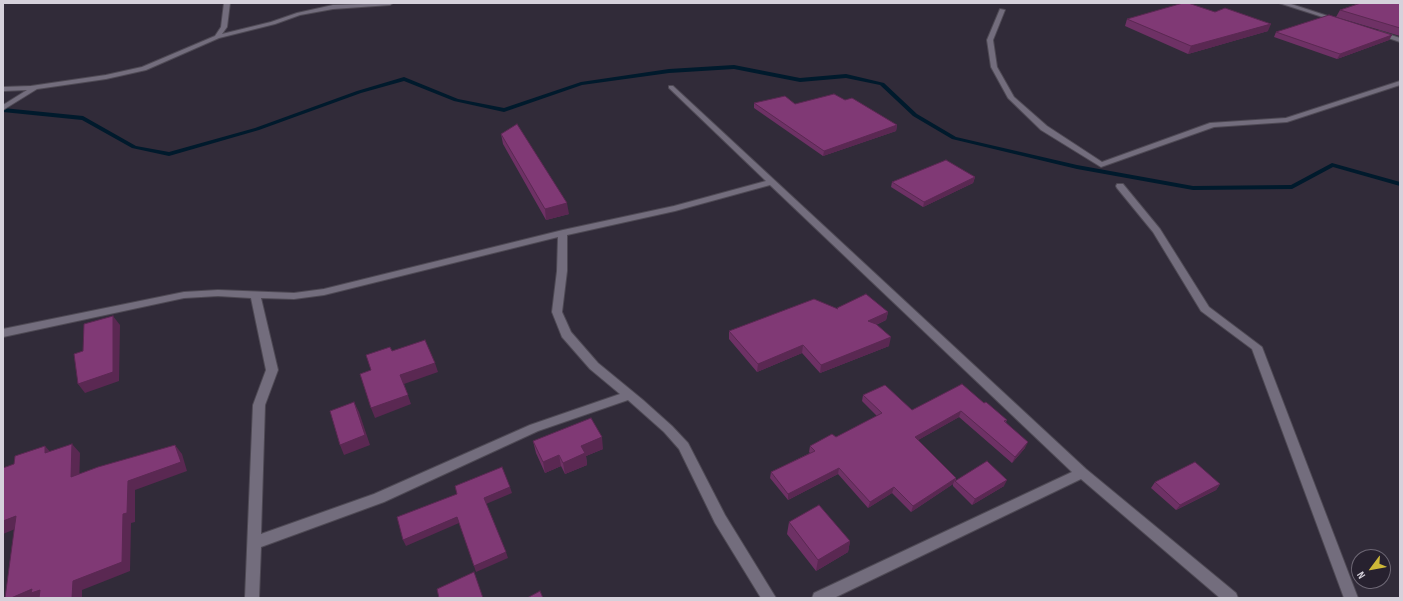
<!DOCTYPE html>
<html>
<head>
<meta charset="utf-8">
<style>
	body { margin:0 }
	#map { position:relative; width:1403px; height:601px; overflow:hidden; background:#312b39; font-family:"Sofia Sans Condensed",sans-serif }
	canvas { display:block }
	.frame { position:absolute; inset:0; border:4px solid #d5d1db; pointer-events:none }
	.north { position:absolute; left:1351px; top:549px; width:40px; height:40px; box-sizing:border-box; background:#27212f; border:1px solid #6d6774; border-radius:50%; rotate:238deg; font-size:11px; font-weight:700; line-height:16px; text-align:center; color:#d5d1db }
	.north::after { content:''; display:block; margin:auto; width:14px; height:18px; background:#ceb838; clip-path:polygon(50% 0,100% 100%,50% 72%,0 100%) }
</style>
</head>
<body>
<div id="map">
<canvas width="1403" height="601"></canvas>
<div class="frame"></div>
<div class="north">N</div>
</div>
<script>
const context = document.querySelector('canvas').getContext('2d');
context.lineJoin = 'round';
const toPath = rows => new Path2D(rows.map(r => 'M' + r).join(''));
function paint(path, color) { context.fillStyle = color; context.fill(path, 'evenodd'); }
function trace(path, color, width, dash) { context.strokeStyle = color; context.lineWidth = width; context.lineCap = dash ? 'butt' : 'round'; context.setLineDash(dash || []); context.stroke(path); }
paint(toPath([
	[734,65,800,78,846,74,884,83,917,114,956,137,1077,165,1193,186,1291,185,1332,163,1400,182,1400,186,1333,167,1292,189,1193,190,1077,169,952,139,913,116,880,85,846,78,800,82,734,69,669,73,582,85,504,112,454,101,404,81,361,93,259,130,169,156,132,148,82,120,3,112,3,108,83,116,136,146,169,152,255,128,357,91,404,77,458,99,504,108,581,82,669,69,734,65]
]), '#001a2c');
const minor = toPath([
	[224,3,230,3,227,27,222,34,271,22,297,13,333,5,393,3,390,5,333,9,300,15,275,24,219,38,146,70,106,79,37,89,3,110,3,105,27,90,3,91,3,87,31,86,106,75,142,67,215,36,221,27,224,3],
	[1279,3,1288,3,1340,20,1335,21,1279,3],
	[1000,9,1005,10,993,40,997,67,1014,97,1047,126,1102,162,1210,123,1286,118,1400,81,1400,85,1287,122,1214,127,1101,167,1041,130,1008,98,991,67,987,40,1000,9],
	[1379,31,1400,38,1400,42,1377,34,1376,33,1379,31],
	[669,86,673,86,1086,469,1236,593,1238,598,1220,598,1081,479,834,598,812,598,814,593,1072,472,770,185,675,211,567,235,567,271,562,312,571,332,598,363,643,400,672,426,688,443,725,515,776,598,761,598,715,523,679,449,664,432,628,400,538,431,384,502,261,547,259,598,245,598,253,405,266,370,251,298,218,296,184,298,3,337,3,329,184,292,218,290,294,293,324,289,563,230,674,206,766,181,669,88,669,86],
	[558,237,557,271,552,312,562,337,590,369,620,394,530,425,374,494,261,534,265,405,278,370,261,298,294,299,324,295,558,237],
	[1117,184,1123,184,1160,229,1209,307,1262,347,1358,598,1344,598,1252,349,1201,311,1153,232,1117,188,1116,186,1117,184]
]);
trace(minor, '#4e4954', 2);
paint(minor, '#736d7d');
paint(toPath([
	[1360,3,1400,3,1400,36,1336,17,1340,10],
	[1127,19,1268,31,1188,54,1125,26],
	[1276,32,1392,35,1389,40,1337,59,1274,37],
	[845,100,897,125,896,131,823,156,754,108,754,103,795,104],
	[501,134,569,214,546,220,503,144],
	[975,177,973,183,923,207,891,187,892,182],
	[837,308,888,312,886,320,876,325,889,346,820,373,802,353,757,372,729,339,729,331],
	[863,395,912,410,984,403,1007,420,1006,422,1025,448,1012,463,959,417,918,440,956,478,956,480,1004,486,972,505,953,486,953,484,911,512,892,493,868,508,838,474,788,500,770,478,771,472,810,453,809,452,810,446,836,437,877,416,862,401],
	[533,441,603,449,586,456,587,465,565,474,561,466,545,473,536,453],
	[1155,482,1220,484,1216,490,1176,510,1151,488],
	[789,522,850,541,848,552,816,571,787,534]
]), '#6e3165');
paint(toPath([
	[1271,24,1268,31,1188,54,1191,46],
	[1392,35,1389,40,1337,59,1340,54],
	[897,125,896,131,823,156,824,151],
	[975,177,973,183,923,207,924,202],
	[567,203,569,214,546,220,545,209],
	[888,312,886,320,867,329,868,321],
	[113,316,120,325,119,381,85,393,78,384],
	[891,337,889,346,820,373,821,365],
	[803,345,802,353,757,372,758,364],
	[435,363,438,372,404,384,411,404,375,418,371,408,400,375],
	[354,402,359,412,370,445,344,455,340,445],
	[961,411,959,417,913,443,915,437],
	[602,437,603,449,586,456,587,465,565,474,563,463,581,446],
	[1028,442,1025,448,1012,463,1015,457],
	[72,444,80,453,79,486,71,477],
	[175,445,182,454,187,471,135,490,135,522,131,523,130,571,82,590,82,598,72,598,73,581,123,514,128,481],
	[45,446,53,455,45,453],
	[559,455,561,466,545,473,543,462],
	[839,468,838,474,788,500,788,494],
	[956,478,953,484,911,512,913,506],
	[1007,480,1004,486,972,505,975,499],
	[1220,484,1216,490,1176,510,1180,505],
	[510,487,512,493,486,504,484,498],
	[894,487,892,493,868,508,870,502],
	[16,516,25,525,3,534,3,521],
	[457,517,459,523,406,546,403,540],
	[850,541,848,552,816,571,818,560],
	[506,552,508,558,476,572,474,566],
	[32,589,40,590,49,598,11,598]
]), '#5a2852');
const building = toPath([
	[1183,3,1188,3,1215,12,1225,8,1271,24,1191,46,1127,19,1183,3],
	[1361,3,1400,3,1400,28,1340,10,1361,3],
	[1329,15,1392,35,1340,54,1276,32,1329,15],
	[834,94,845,100,852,98,897,125,824,151,754,103,785,96,795,104,834,94],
	[517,124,567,203,545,209,501,134,517,124],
	[946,160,975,177,924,202,892,182,946,160],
	[866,294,888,312,868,321,876,324,891,337,821,365,803,345,758,364,729,331,814,299,838,309,837,308,866,294],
	[113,316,113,372,78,384,74,354,83,351,84,324,113,316],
	[425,340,435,363,400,375,408,395,371,408,360,374,371,370,366,355,390,347,392,351,425,340],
	[962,384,984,403,986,402,1007,420,1004,421,1028,442,1015,457,961,411,915,437,956,478,913,506,894,487,870,502,839,468,788,494,771,472,815,451,810,446,832,434,836,437,882,413,863,395,885,385,912,410,962,384],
	[354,402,365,435,340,445,330,411,354,402],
	[591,418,602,437,581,446,585,453,563,463,559,455,543,462,533,441,591,418],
	[72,444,71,477,98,467,175,445,181,462,128,481,127,513,123,514,122,562,73,581,72,598,39,598,40,590,31,593,32,589,11,598,5,598,16,516,3,521,3,468,14,464,15,456,45,446,45,453,72,444],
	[987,461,1007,480,975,499,955,481,987,461],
	[1195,462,1220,484,1180,505,1155,482,1195,462],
	[502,467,510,487,484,498,506,552,474,566,457,517,403,540,397,517,457,494,455,486,502,467],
	[819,505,850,541,818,560,789,522,819,505],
	[474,572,483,598,439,598,437,589,474,572],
	[540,591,543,598,527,598,540,591]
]);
paint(building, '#803975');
trace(building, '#5a2852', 1);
</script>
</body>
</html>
